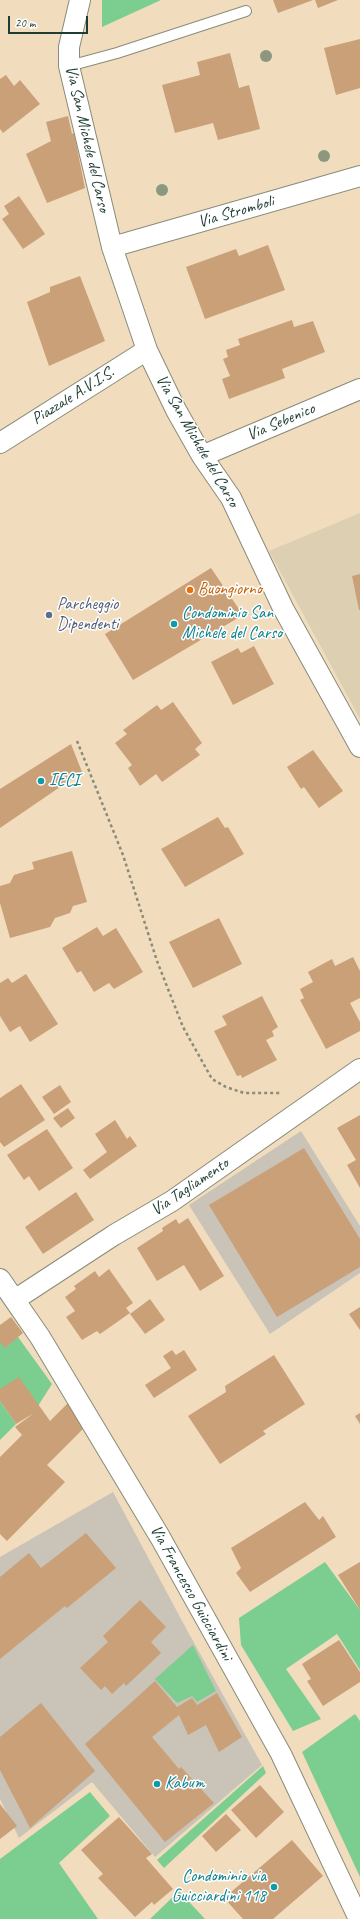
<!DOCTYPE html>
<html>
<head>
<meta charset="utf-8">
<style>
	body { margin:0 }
	#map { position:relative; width:360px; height:1919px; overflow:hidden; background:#f2dcbe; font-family:Caveat,sans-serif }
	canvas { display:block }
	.scale { position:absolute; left:8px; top:16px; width:80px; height:18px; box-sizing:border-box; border:2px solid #1f3d34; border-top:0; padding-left:5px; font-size:12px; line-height:14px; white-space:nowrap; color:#1f3d34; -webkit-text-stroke:3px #fff; paint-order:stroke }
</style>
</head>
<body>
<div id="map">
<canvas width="360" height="1919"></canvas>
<div class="scale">20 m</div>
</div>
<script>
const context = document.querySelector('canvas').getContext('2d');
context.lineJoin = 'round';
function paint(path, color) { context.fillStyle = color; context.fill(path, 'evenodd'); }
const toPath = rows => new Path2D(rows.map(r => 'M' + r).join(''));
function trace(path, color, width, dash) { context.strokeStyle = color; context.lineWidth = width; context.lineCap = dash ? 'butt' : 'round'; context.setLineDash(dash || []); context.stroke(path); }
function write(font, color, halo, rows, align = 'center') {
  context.font = font + ' Caveat,sans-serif'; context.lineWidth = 3; context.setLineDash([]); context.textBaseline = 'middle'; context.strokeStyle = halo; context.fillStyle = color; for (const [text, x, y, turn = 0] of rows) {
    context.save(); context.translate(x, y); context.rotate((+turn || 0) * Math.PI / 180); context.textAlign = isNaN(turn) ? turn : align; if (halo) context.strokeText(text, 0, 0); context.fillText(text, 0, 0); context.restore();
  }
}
paint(toPath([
	[360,513,360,719,269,551]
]), '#ddd0b2');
paint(toPath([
	[301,1131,360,1226,360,1273,270,1334,189,1205],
	[113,1492,188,1632,262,1765,155,1857,92,1782,19,1838,0,1799,0,1557]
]), '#c9c3b8');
paint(toPath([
	[102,0,161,0,102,27],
	[18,1337,52,1384,38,1406,0,1389,0,1342],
	[0,1401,16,1424,0,1440],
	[325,1562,360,1610,360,1670,337,1634,286,1669,321,1719,293,1731,241,1645,239,1618],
	[193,1645,216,1691,197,1702,192,1696,177,1703,155,1679],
	[355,1714,360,1721,360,1877,302,1752],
	[263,1766,266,1773,164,1868,157,1860],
	[90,1792,110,1816,59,1863,98,1919,0,1919,0,1859],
	[179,1891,205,1919,150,1919]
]), '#7bce90');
paint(toPath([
	[273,0,313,0,278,13],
	[315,0,338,0,318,8],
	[360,39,360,88,336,95,324,48],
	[230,53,239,88,249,85,260,129,218,140,213,123,175,133,162,85,200,75,197,62],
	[6,75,14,86,20,80,40,104,3,133,0,129,0,79],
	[68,116,72,134,74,133,85,188,47,203,26,154,51,141,46,122],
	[19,196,45,234,23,249,2,219,9,214,4,206],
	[268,245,285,290,205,319,186,267,236,249,239,256],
	[80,276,105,341,49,366,27,302,50,292,50,287],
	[292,320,294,327,313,321,325,352,282,369,285,378,229,399,222,379,230,376,223,359,228,357,226,350,240,345,238,339],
	[211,568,243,615,133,680,105,634],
	[360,574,360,610,359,610,352,576],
	[254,646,274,684,233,705,211,662,238,648,241,653],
	[173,702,202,743,195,749,200,755,162,782,156,774,140,786,128,768,132,765,115,743,127,734,123,730,157,705,161,710],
	[71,744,82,772,0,828,0,789],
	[313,750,343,791,319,808,304,787,301,789,287,767],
	[218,817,225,828,228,827,244,854,185,887,161,849],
	[72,851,87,902,73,906,70,913,55,918,50,927,10,938,0,903,0,886,10,883,14,875,34,869,32,862],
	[219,918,242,964,193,988,169,942],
	[97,927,103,936,116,928,143,972,114,989,109,983,94,992,81,971,77,973,62,948],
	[353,957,360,971,360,998,350,1003,360,1022,360,1031,326,1049,300,1000,304,998,300,989,313,982,308,972,332,959,335,966],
	[26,974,58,1024,30,1042,20,1026,10,1032,0,1016,0,983,8,978,12,983],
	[262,996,278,1027,272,1031,274,1036,266,1040,277,1060,242,1078,241,1075,237,1076,214,1031,227,1025,222,1016],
	[21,1084,45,1120,4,1147,0,1142,0,1098],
	[60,1085,71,1102,54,1114,42,1097],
	[68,1108,75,1118,61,1128,53,1118],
	[360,1115,360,1188,347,1165,356,1160,337,1128],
	[115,1120,127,1139,130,1136,137,1146,90,1179,83,1170,107,1152,95,1134],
	[47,1129,73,1168,39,1191,29,1176,24,1180,7,1155],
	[304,1148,360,1239,360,1267,277,1317,209,1205],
	[76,1192,94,1220,43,1254,25,1227],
	[188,1218,224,1276,200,1291,184,1265,157,1281,137,1248,163,1231,162,1228,176,1219,179,1224],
	[109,1269,133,1303,126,1308,130,1313,100,1334,97,1331,82,1340,66,1317,75,1311,65,1297,76,1289,74,1286,95,1271,99,1277],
	[150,1299,165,1320,145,1334,130,1314],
	[360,1307,360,1330,349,1314],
	[11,1317,23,1333,5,1348,0,1342,0,1325],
	[172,1350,176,1355,184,1350,197,1370,154,1398,145,1385,171,1368,163,1356],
	[274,1355,305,1404,263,1431,266,1434,220,1464,188,1416,226,1392,225,1386],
	[19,1377,50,1421,68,1403,85,1427,47,1465,65,1482,7,1541,0,1534,0,1457,22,1435,15,1427,34,1413,16,1424,0,1401,0,1389],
	[360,1413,360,1424,355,1416],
	[305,1502,319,1520,323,1516,336,1537,250,1592,236,1573,241,1568,231,1548],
	[86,1533,116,1568,67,1608,65,1606,0,1659,0,1577,29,1553,41,1568],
	[360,1562,360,1610,338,1575],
	[140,1600,166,1627,151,1642,161,1653,126,1686,124,1683,112,1694,105,1686,101,1690,80,1668,108,1642,103,1636],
	[339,1640,360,1672,360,1682,323,1706,307,1681,311,1679,302,1664],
	[155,1681,177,1707,192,1698,197,1705,217,1693,242,1737,219,1752,206,1725,188,1735,179,1715,152,1737,179,1769,181,1767,214,1803,165,1842,85,1744],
	[41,1703,95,1771,30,1828,0,1770,0,1737],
	[260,1785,284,1812,256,1838,231,1810],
	[0,1804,17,1826,0,1839],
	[226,1814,241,1830,216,1852,202,1836],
	[119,1817,152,1854,146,1858,173,1889,154,1905,152,1902,135,1917,98,1878,103,1874,81,1850],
	[292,1840,323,1876,273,1919,243,1919,224,1898]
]), '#c9a078');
const service = toPath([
	[69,66,117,53,246,11]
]);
const minor = toPath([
	[80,0,69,47,69,66,112,247,147,350,176,410,202,456,231,498,283,608,360,747],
	[112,247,360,176],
	[0,443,147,350],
	[202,456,360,389],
	[0,1279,40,1337,160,1537,281,1754,359,1919],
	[16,1299,114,1235,172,1201,360,1069]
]);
trace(service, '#888c79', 12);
trace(minor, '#888c79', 22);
trace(toPath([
	[77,741,123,855,157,961,183,1027,212,1079,226,1087,244,1093,282,1093]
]), '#888c79', 2.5, [3, 3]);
trace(service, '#fff', 10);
trace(minor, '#fff', 20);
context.fillStyle = '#8b987f';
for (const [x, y] of [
	[266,56],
	[324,156],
	[162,190]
]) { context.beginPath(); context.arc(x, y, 6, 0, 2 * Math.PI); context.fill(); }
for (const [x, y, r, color] of [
	[190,590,4,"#e8710a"],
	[49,615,4,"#5c6f8a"],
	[174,624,4,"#0f9aa8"],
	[41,781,4,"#0f9aa8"],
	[157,1784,4,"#0f9aa8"],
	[274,1887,4,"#0f9aa8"]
]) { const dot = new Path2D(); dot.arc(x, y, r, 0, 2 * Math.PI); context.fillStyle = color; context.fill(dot); trace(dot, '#fff', 1.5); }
write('17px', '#1f3d34', '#fff', [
	["Via San Michele del Carso",87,139,77],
	["Via Stromboli",236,212,-16],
	["Piazzale A.V.I.S.",73,396,-32],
	["Via Sebenico",281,422,-23],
	["Via San Michele del Carso",197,441,60],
	["Via Tagliamento",190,1187,-34],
	["Via Francesco Guicciardini",191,1593,61]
]);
write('17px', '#c56008', '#fff', [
	["Buongiorno",198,590]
], 'left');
write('17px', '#4e5e75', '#fff', [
	["Parcheggio",57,605],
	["Dipendenti",57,625]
], 'left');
write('17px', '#0d838f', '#fff', [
	["Condominio San",182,614],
	["Michele del Carso",182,634],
	["IECI",49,781],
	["Kabum",165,1784],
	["Condominio via",266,1877,"right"],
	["Guicciardini 118",266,1897,"right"]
], 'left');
</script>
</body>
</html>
